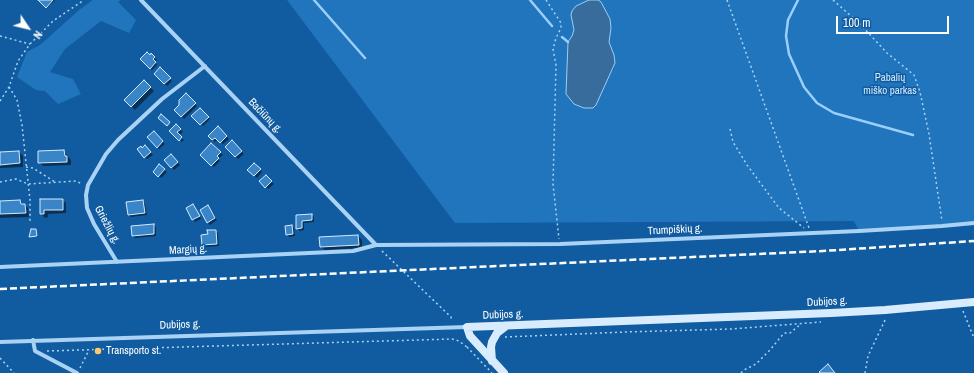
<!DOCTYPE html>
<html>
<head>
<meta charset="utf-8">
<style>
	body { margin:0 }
	#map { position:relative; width:974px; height:373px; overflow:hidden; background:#115ca0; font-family:"Archivo Narrow",sans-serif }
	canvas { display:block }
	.north { position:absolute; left:8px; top:8px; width:40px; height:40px; -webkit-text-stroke:3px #115ca0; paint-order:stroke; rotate:125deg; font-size:11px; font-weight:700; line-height:16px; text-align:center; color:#fff }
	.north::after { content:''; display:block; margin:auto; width:14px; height:18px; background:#fff; clip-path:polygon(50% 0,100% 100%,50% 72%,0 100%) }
	.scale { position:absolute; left:836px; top:16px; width:113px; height:18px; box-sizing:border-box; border:2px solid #fff; border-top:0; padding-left:5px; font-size:12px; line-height:14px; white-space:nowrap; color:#fff; -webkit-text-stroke:3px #115ca0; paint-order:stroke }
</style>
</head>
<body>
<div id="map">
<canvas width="974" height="373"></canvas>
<div class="north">N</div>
<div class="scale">100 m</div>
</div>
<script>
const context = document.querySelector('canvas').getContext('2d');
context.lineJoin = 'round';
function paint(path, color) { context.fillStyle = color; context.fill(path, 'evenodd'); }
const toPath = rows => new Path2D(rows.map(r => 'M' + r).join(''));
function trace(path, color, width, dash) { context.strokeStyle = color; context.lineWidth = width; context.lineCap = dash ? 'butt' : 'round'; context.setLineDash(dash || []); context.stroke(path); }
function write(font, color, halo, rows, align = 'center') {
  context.font = font + ' "Archivo Narrow",sans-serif'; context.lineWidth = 3; context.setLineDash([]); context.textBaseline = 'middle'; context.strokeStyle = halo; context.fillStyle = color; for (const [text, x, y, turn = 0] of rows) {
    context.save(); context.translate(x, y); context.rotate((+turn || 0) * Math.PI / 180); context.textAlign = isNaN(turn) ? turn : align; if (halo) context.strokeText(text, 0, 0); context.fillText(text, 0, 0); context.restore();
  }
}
paint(toPath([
	[93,0,121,0,118,2,136,20,129,33,101,21,65,49,50,72,73,79,81,94,58,104,45,91,36,90,17,77,27,52,40,45,79,10],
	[287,0,589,0,576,6,571,15,574,30,572,36,584,108,593,108,596,105,608,77,614,68,614,55,609,42,611,28,601,2,598,0,974,0,974,223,859,231,854,221,455,223]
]), '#2075bd');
const water = toPath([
	[589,0,598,0,601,2,610,19,611,28,609,42,614,55,615,63,596,105,593,108,584,108,574,104,566,94,568,42,572,36,574,30,571,15,572,11,576,6,589,0]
]);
paint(water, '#376c9d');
trace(water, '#9bcef8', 1);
paint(toPath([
	[39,0,55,0,47,8],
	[151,55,157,60,155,62,157,65,152,70,141,59],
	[160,69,172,81,167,86,156,74],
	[144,81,154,91,135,110,125,100],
	[186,94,197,106,184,119,176,110,180,106],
	[200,109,210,119,203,126,193,116],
	[176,125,183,132,179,135,184,140,182,142,171,131],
	[218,127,229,139,223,144,218,139,215,142,209,136],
	[154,133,165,144,159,149,148,138],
	[232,142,244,154,238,159,227,147],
	[211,144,223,155,218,159,220,161,214,167,201,155],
	[145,147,153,155,147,159,138,149,142,149],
	[64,151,71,160,71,165,43,166,39,162],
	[19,152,23,156,23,167,0,168,0,153],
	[171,155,180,165,174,170,166,160],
	[254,164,262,172,257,178,248,170],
	[159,166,167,172,161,178,154,171],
	[266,176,274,184,268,189,261,181],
	[41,200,62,200,66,203,66,213,48,214,48,217,45,218,41,214],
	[20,201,28,208,29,217,0,218,0,202],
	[143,201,145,204,147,215,131,217,129,215,127,203],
	[193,205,201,219,195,222,187,208],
	[210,209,217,220,210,225,207,222],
	[311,215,314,217,314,222,304,223,304,230,300,231,297,228,297,216],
	[153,225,156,227,156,236,135,238,133,236],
	[292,226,294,228,295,236,289,237,287,234],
	[36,230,38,237,30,237],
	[215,231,218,233,219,246,206,247,203,245],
	[358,236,362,240,362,248,325,250,321,247]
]), '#0007');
trace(toPath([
	[314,0,365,58],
	[530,0,552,26],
	[798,0,788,20,786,36,789,54,804,87,817,103,834,113,913,135],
	[562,37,568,42]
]), '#9bcef8', 2.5);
const building = toPath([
	[38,0,53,0,46,8,38,0],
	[147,52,150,55,151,53,155,57,153,59,156,62,150,69,140,59,147,52],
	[160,67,171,78,164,84,154,74,160,67],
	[144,80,151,87,131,107,124,100,144,80],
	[186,93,196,103,181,117,174,110,179,105,179,100,186,93],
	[200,108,209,117,200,125,191,116,200,108],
	[161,114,170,122,167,126,158,118,161,114],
	[176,124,181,129,177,132,182,137,179,141,169,131,176,124],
	[218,126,227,136,220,143,215,138,212,140,208,136,218,126],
	[154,131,163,141,157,148,147,137,154,131],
	[232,140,242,151,235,157,225,147,232,140],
	[211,143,221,152,217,156,219,158,211,166,200,155,211,143],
	[145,145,151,152,144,158,137,149,141,146,142,148,145,145],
	[64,150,65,156,67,156,67,162,38,163,38,151,64,150],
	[19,151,20,163,0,165,0,152,19,151],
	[171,154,178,162,171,168,164,160,171,154],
	[254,163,261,169,254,176,247,170,254,163],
	[159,164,165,169,158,177,153,172,159,164],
	[266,175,272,181,265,188,259,181,266,175],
	[40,199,63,199,63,210,44,210,44,214,40,214,40,199],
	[20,200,21,204,25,204,26,213,0,214,0,201,20,200],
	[143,200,145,213,128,215,126,202,143,200],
	[193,204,200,216,192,220,186,208,193,204],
	[208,205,215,218,207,223,200,210,208,205],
	[312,214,312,220,302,221,302,228,296,229,296,215,312,214],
	[154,224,154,234,132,236,131,226,154,224],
	[292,225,293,234,286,235,285,226,292,225],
	[31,229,36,229,37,236,29,237,31,229],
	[207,230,216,230,217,244,202,245,201,235,208,234,207,230],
	[358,235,359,245,320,247,319,237,358,235],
	[828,364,835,373,820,373,819,372,828,364]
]);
paint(building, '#3a85c7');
trace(building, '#d2eafe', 1);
trace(toPath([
	[546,0,561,23,561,28,556,38,553,49,556,65,553,184,559,239],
	[727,0,809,228],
	[833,0,861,25,887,53,914,75,920,92,929,134,942,221],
	[0,36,30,44],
	[9,87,17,100,22,125,30,200,30,222],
	[0,101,9,87,18,61,30,44,53,21,84,0],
	[730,129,733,142,747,165,779,208,804,228],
	[26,167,33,168,55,182],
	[0,182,16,179,28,184,76,181,82,184],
	[382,251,451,317,451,321],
	[963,311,974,338],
	[505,337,625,332,731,329,821,322],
	[467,347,492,373],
	[47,351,452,339,459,341,467,347,469,346],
	[0,358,14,373],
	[80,368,89,350],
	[741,373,744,370,756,364,770,350,784,333,790,333,801,324],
	[865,373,868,356,886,318]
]), '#a9d2f5', 1.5, [2, 3]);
trace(toPath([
	[141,0,376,245],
	[117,262,94,224,87,208,86,195,88,185,106,154,118,140,162,99,205,66],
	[0,267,353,251,376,245,560,244,859,231,942,226,974,223],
	[33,340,35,351,77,373],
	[0,342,467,327]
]), '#a9d2f5', 4);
trace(toPath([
	[492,361,491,347,492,342,497,333,506,326],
	[504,373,470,336,467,327,831,313,885,310,974,302]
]), '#d9ecfe', 8);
trace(toPath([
	[0,289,823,251,974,241]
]), '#fff', 2.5, [7, 3]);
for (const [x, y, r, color] of [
	[98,351,4,"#ffc86d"]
]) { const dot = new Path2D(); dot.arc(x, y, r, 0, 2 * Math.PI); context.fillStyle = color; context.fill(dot); trace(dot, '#115ca0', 1.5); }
write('11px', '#d2eafe', '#115ca0', [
	["Pabalių",890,78],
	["miško parkas",890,91]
]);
write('11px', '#fff', '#115ca0', [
	["Bačiūnų g.",265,116,46],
	["Griežlių g.",107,225,62],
	["Trumpiškių g.",675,230,-3],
	["Margių g.",188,250,-3],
	["Dubijos g.",827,302,-3],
	["Dubijos g.",503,315,-2],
	["Dubijos g.",180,325,-2]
]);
write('11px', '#fff', '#115ca0', [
	["Transporto st.",106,351]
], 'left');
</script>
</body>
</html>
